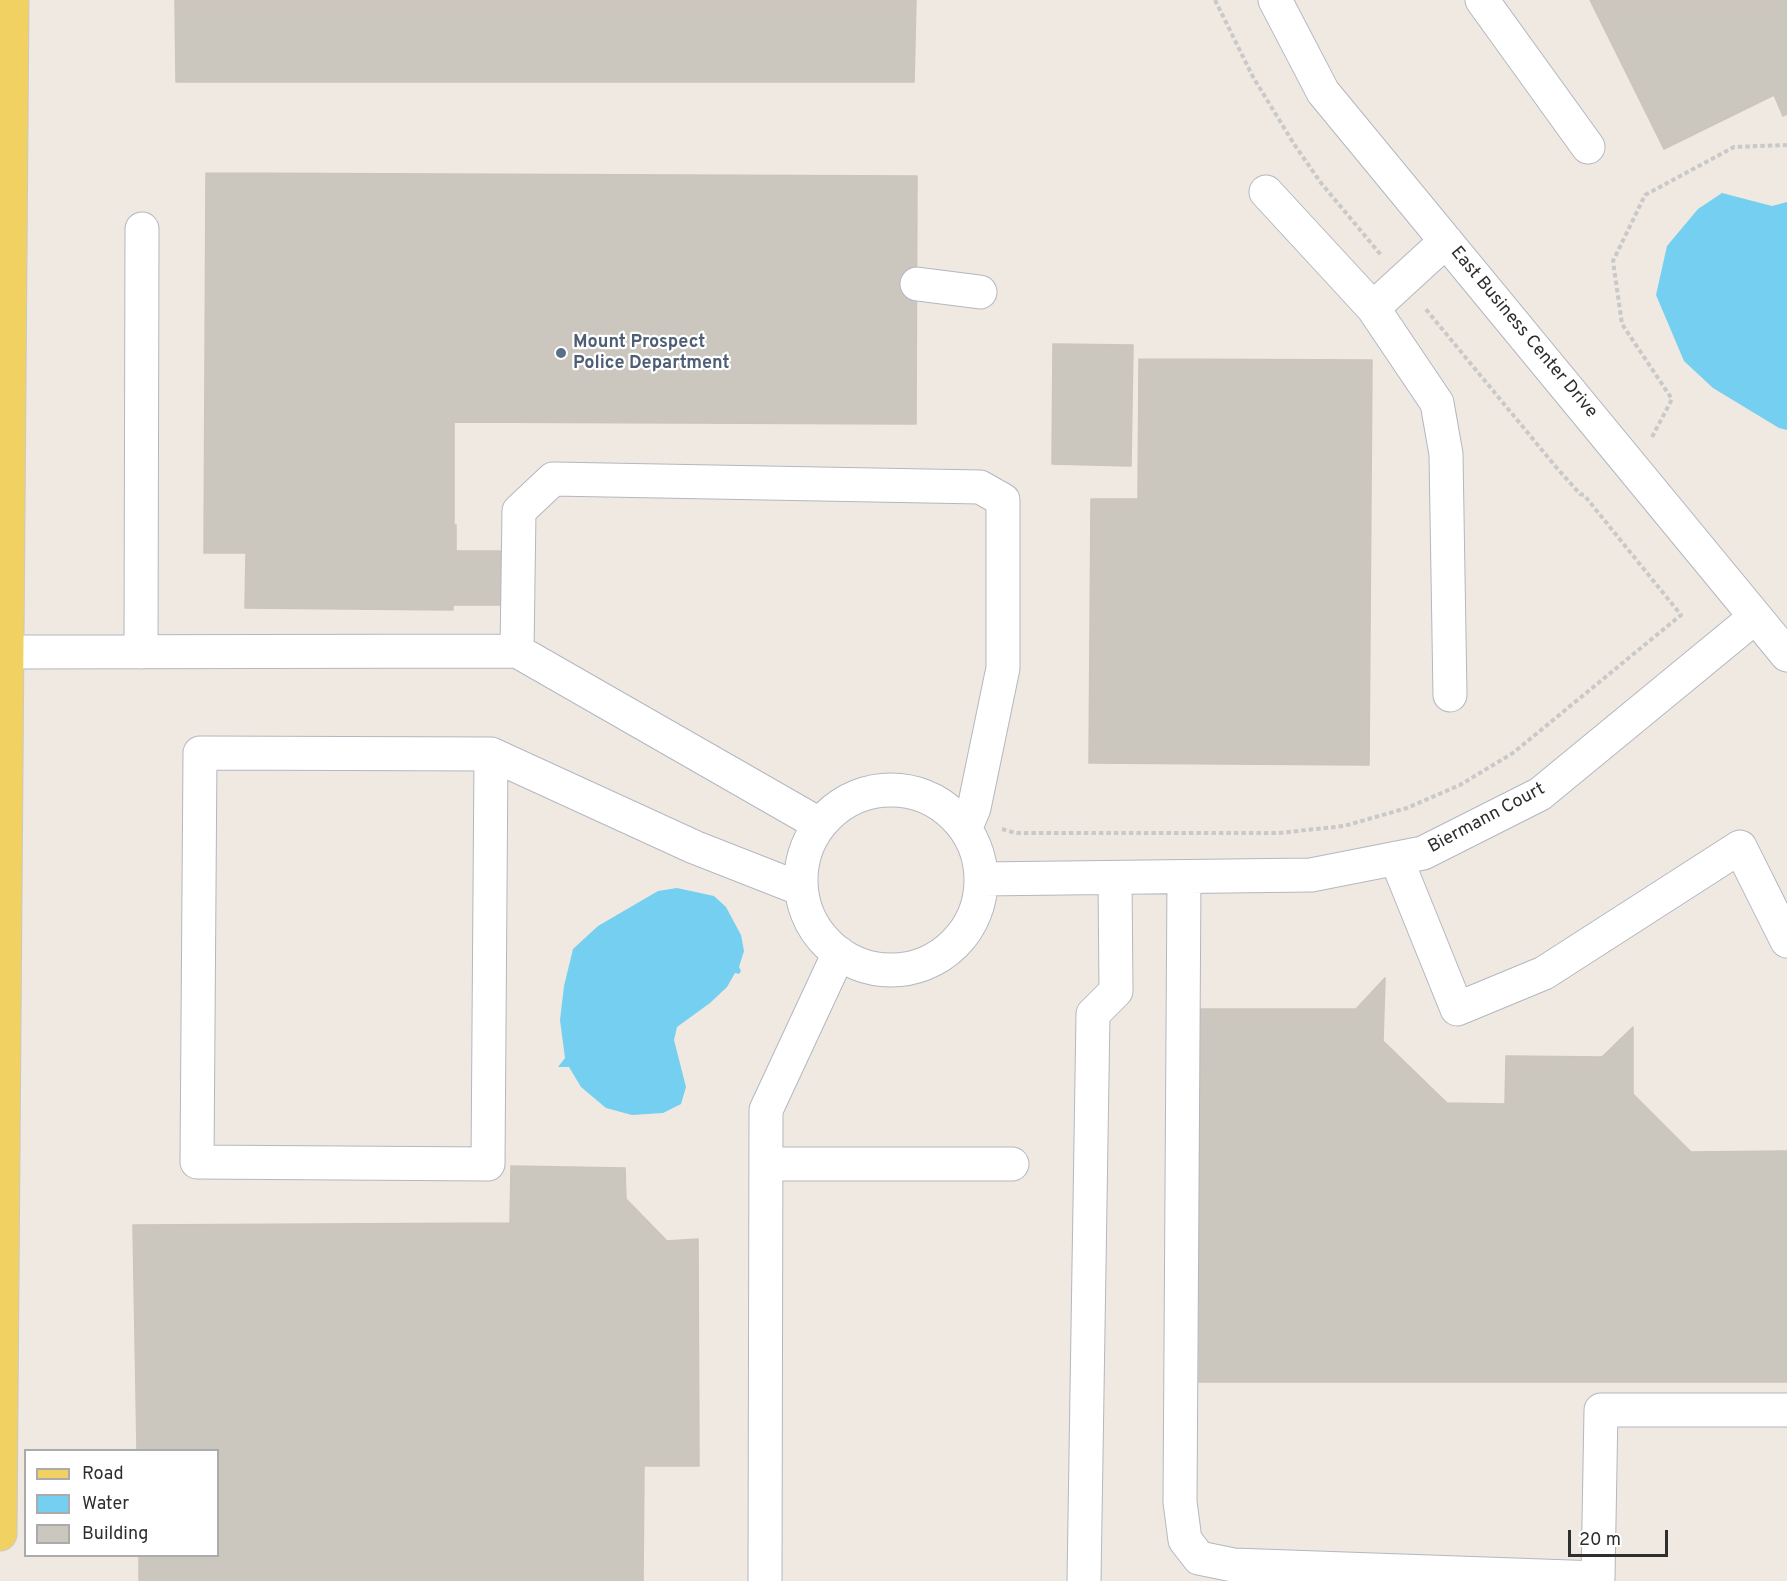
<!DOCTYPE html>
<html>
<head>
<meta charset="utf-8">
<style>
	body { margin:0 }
	#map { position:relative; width:1787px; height:1581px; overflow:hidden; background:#efe9e1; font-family:Overpass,sans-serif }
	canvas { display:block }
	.legend { position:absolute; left:24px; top:1449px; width:195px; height:108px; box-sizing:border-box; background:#fff; border:2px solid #ababab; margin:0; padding:8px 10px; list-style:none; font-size:18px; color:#2e2e2e }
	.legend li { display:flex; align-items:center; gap:12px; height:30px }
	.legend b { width:30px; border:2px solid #ababab }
	.scale { position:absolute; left:1568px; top:1530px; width:100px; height:27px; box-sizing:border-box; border:3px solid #2e2e2e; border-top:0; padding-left:8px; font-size:18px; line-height:21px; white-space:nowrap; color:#2e2e2e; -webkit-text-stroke:4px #fff; paint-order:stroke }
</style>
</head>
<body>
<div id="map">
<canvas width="1787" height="1581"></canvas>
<ul class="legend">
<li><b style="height:8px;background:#f2d163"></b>Road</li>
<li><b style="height:16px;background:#75cff0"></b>Water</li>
<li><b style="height:16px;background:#cbc7bf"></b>Building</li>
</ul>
<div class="scale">20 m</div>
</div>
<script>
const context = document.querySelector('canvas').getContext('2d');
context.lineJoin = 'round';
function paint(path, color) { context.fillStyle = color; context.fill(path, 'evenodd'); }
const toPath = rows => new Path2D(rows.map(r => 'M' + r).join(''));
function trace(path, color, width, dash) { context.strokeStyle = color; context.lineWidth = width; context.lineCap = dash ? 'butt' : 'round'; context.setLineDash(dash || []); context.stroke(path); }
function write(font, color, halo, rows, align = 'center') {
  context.font = font + ' Overpass,sans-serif'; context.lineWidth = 4.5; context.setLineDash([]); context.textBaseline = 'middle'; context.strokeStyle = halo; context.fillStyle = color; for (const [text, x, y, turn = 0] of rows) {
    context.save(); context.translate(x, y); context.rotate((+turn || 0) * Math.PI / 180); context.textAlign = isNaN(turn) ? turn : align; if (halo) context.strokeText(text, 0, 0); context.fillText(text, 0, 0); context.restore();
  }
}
paint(toPath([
	[1722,193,1772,206,1787,202,1787,430,1779,428,1713,388,1684,361,1656,295,1667,246,1698,209],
	[677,888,714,896,726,907,741,935,744,951,739,967,741,971,739,974,735,973,727,987,710,1003,677,1027,674,1040,686,1087,681,1104,663,1113,632,1115,606,1108,581,1087,569,1067,558,1067,565,1058,560,1020,564,986,573,949,598,926,658,891]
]), '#75cff0');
const building = toPath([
	[175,0,916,0,914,82,176,82,175,0],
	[1590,0,1787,0,1787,114,1783,116,1774,95,1664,149,1590,0],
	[206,173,917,176,916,424,454,422,454,525,456,525,456,551,505,551,505,605,453,605,453,610,245,608,246,553,204,553,206,173],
	[1053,344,1133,345,1131,466,1052,464,1053,344],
	[1139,359,1372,360,1369,765,1089,763,1091,499,1138,499,1139,359],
	[1385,978,1383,1041,1447,1103,1505,1104,1506,1056,1602,1057,1633,1027,1633,1094,1691,1152,1787,1151,1787,1382,1199,1382,1199,1009,1356,1009,1385,978],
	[511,1166,625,1168,626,1199,667,1241,698,1239,699,1466,644,1466,643,1581,139,1581,139,1556,218,1556,218,1450,137,1450,133,1225,510,1223,511,1166]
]);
paint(building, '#cbc7bf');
trace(building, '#cbc5ba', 1.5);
const minor = toPath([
	[1275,0,1323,92,1787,655],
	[1482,0,1588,147],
	[1266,192,1373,308,1437,403,1446,454,1450,695],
	[917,284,980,292],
	[1373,308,1446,241],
	[7,652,517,651],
	[141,652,142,229],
	[491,754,488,1164,197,1162,200,753,491,754,694,847,801,889],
	'801 880a90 90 0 1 1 180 0a90 90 0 1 1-180 0Z',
	[819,824,517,651,519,511,553,479,980,487,1003,500,1003,668,974,808,966,827],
	[1396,858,1457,1009,1544,973,1740,847,1787,941],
	[1184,877,1180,1502,1185,1540,1199,1558,1233,1565,1598,1578,1601,1410,1787,1410],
	[982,879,1311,875,1423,853,1540,794,1754,618],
	[766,1164,1012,1164],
	[765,1581,766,1110,839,953],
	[1084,1581,1093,1014,1116,991,1115,878]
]);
const major = toPath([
	[0,1534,12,0]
]);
trace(minor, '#b4b7c1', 35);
trace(major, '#c9c9c9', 35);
trace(toPath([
	[1215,0,1253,77,1294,144,1321,183,1381,255],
	[1652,437,1672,399,1622,324,1613,261,1645,195,1734,147,1787,145],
	[1002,829,1015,833,1279,833,1344,826,1407,808,1460,785,1513,753,1681,615,1584,495,1580,494,1556,467,1424,307]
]), '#c9c9c9', 4, [4.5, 3]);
trace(minor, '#fff', 33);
trace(major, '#f2d163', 33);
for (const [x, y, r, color] of [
	[561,353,6,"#5c6f8a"]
]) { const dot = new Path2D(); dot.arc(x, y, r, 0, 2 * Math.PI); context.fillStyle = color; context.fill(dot); trace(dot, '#fff', 2); }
write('18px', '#2e2e2e', '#fff', [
	["East Business Center Drive",1523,333,50],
	["Biermann Court",1487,819,-28]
]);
write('bold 18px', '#4e5e75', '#fff', [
	["Mount Prospect",573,343],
	["Police Department",573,364]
], 'left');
</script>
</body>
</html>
